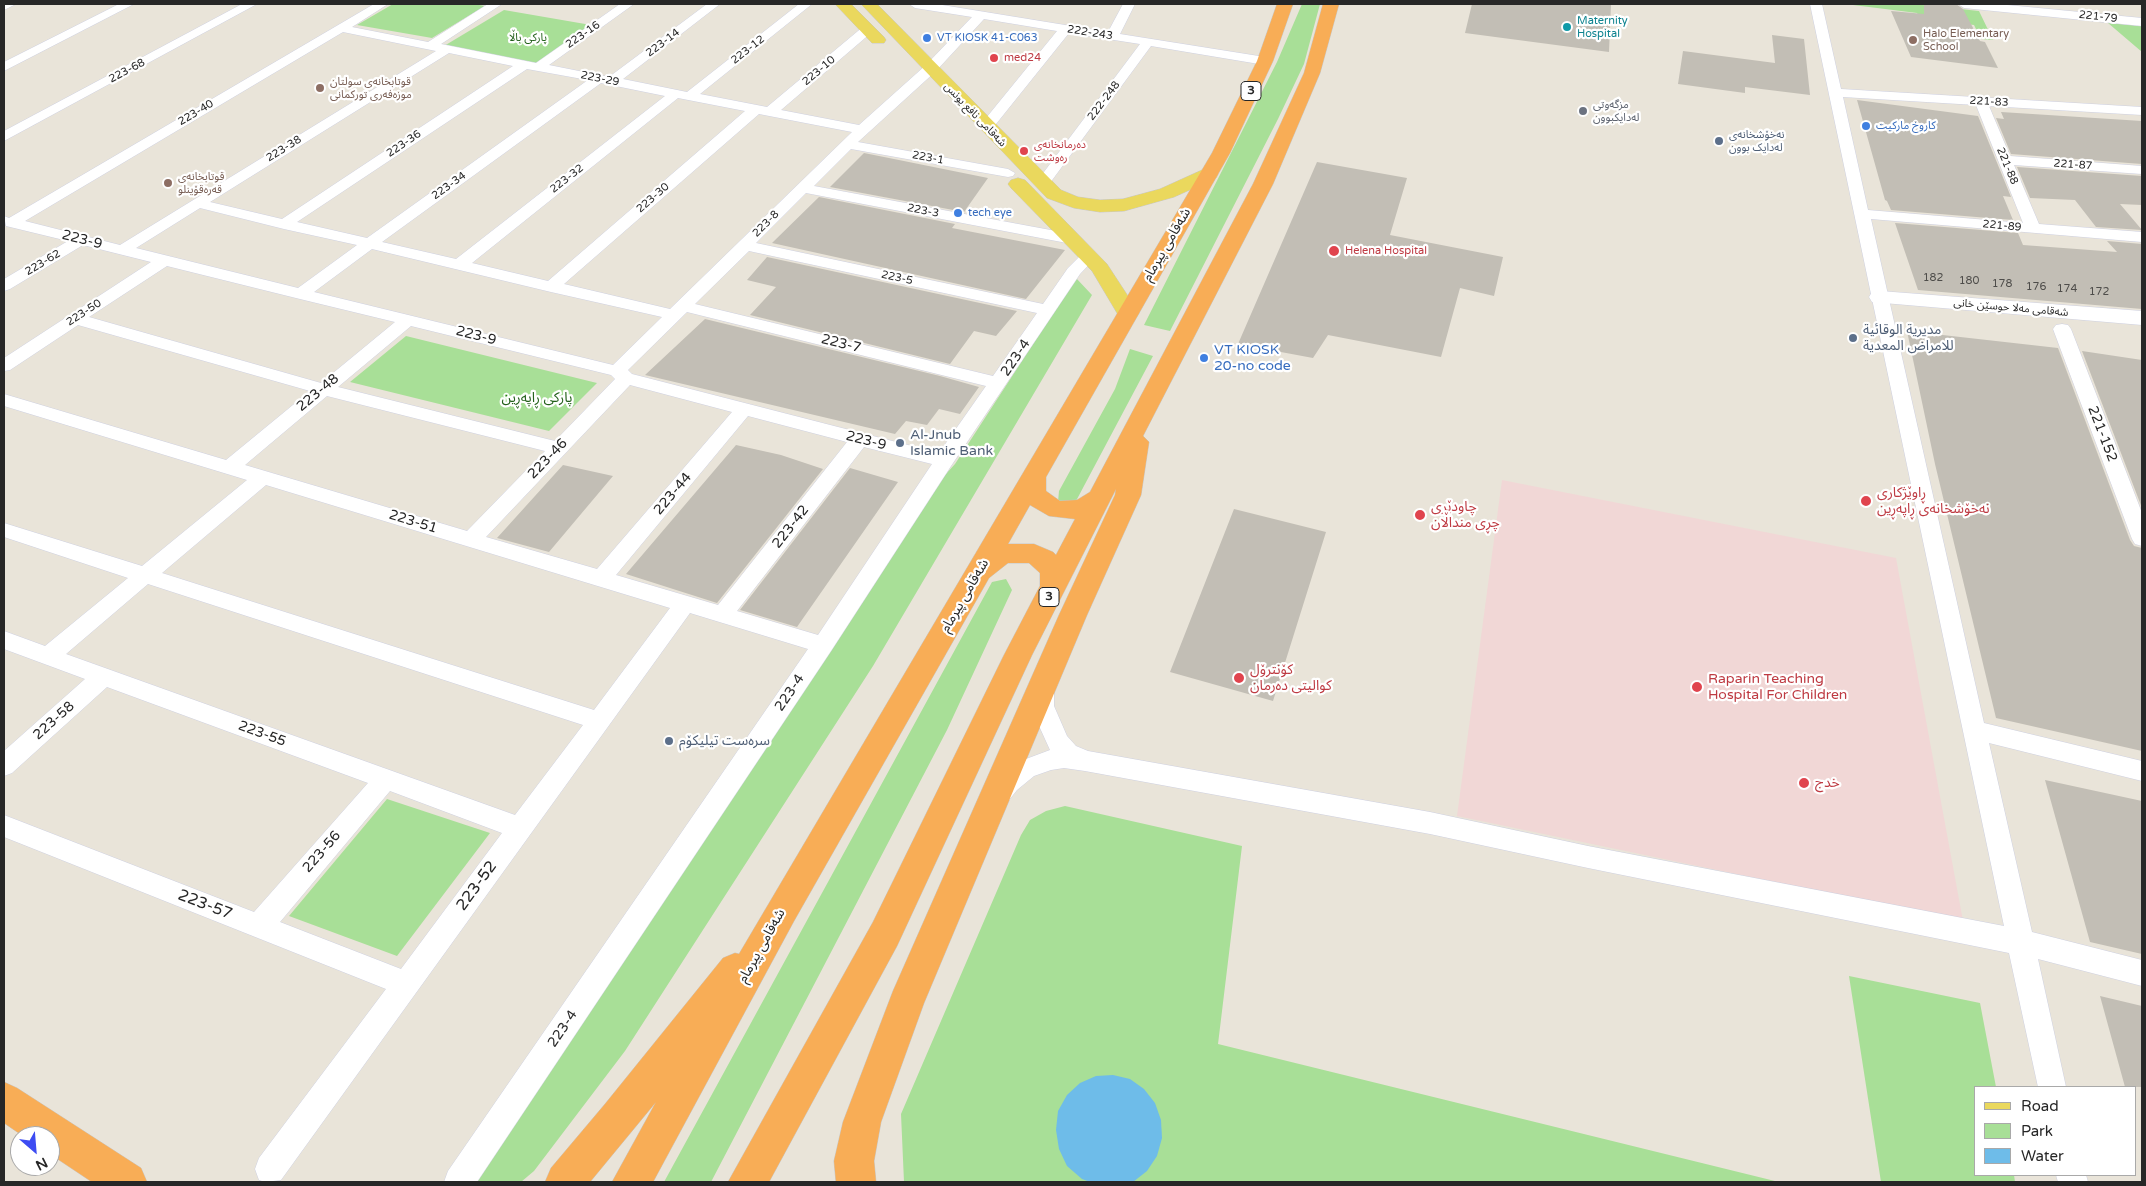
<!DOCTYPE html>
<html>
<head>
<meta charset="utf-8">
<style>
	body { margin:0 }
	#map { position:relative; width:2146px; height:1186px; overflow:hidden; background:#e9e4d9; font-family:"Varela Round",sans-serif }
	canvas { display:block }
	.frame { position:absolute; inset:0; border:5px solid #272727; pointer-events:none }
	.legend { position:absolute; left:1974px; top:1086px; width:162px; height:90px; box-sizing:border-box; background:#fff; border:1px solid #a9a9a9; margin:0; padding:6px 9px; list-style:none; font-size:15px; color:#272727 }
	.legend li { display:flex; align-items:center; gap:10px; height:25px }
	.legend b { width:25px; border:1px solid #a9a9a9 }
	.north { position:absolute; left:10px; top:1126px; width:50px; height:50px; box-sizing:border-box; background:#fff; border:1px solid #a9a9a9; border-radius:50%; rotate:153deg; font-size:14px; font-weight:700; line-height:20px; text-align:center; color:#272727 }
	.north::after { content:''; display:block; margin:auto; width:18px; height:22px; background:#3d4cf2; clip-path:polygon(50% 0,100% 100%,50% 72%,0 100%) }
</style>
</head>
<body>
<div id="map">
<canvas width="2146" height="1186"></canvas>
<div class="frame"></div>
<ul class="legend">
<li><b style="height:6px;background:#ead85d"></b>Road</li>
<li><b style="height:14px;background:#a8df97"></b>Park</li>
<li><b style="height:14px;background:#6ebce9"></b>Water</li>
</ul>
<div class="north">N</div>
</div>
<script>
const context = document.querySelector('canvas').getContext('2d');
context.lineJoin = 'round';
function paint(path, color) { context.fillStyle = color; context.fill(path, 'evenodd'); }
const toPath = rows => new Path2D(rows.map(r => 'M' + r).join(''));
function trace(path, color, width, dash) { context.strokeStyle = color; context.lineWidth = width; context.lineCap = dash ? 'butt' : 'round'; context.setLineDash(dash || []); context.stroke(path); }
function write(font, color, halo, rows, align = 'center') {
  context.font = font + ' "Varela Round","Noto Sans Arabic",sans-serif'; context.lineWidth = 4.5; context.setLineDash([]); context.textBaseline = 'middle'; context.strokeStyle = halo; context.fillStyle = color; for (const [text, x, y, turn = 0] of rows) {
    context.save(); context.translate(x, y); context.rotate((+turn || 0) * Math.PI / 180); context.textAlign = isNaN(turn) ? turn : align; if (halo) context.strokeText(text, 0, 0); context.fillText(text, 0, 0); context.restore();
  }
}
paint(toPath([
	[1502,480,1896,558,1963,921,1457,816]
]), '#f1d7d6');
paint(toPath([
	[393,4,473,4,485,6,432,38,357,25],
	[1302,4,1320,4,1304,64,1278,119,1170,331,1144,325,1277,62],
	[1845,4,1913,4,1979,11,1993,40,1981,39,1974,25,1920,19,1917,13],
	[504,10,591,25,538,64,444,46],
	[2108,23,2142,26,2142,52],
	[1076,278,1092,295,873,666,625,1051,534,1171,521,1182,470,1182,829,635,935,486,955,464],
	[406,336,597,383,549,431,350,382],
	[1130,349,1153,356,1076,501,1058,502,1059,491,1115,389],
	[1006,579,1012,590,947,730,711,1182,664,1182,992,582],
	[387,799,490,833,397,956,289,916],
	[1065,806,1242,846,1218,1044,1779,1182,904,1182,901,1114,1021,835,1030,820,1046,811],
	[1849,976,1980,1003,1996,1087,1975,1087,1975,1175,2014,1175,2015,1182,1881,1182]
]), '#a8df97');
paint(toPath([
	[1113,1075,1130,1079,1144,1089,1155,1103,1161,1120,1162,1138,1157,1156,1147,1171,1133,1182,1090,1182,1082,1179,1067,1166,1059,1149,1056,1130,1058,1111,1067,1095,1080,1083,1096,1076]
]), '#6ebce9');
paint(toPath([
	[1472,4,1611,4,1609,52,1465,33],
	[1924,4,1956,4,1963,9,1980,41,1985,42,1998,68,1911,57,1891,11,1924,14],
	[1772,35,1804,39,1810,95,1745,87,1745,93,1678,84,1683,51,1775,63],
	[1857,100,1978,116,2011,197,2003,196,2013,220,1891,210,1887,201,1885,200],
	[2001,112,2142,121,2142,164,2011,154,1996,118,2004,119],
	[864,153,889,158,988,178,964,212,830,187],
	[1317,162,1407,178,1390,235,1503,257,1494,296,1460,288,1441,357,1328,335,1313,358,1238,344],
	[2017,167,2142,176,2142,205,2120,204,2142,230,2096,227,2075,200,2030,198],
	[819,197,955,224,952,228,1065,250,1026,299,772,243],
	[1895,223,2018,233,2023,245,2117,252,2107,241,2142,244,2142,309,1918,290],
	[767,257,1017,311,996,336,974,331,950,364,750,315,776,287,747,280],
	[705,319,940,376,979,387,960,414,939,409,927,425,906,421,895,434,645,375],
	[1907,331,2058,348,2130,540,2134,546,2142,548,2142,751,1996,718,1935,464],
	[2082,351,2142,360,2142,508],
	[736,445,781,455,823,469,717,603,626,574],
	[563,465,613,476,549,552,497,538],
	[850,468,898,482,797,627,740,610],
	[1234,509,1326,532,1273,701,1170,672],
	[2045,780,2142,801,2142,954,2090,942],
	[2100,996,2142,1006,2142,1087,2125,1087]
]), '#c2beb5');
const street = toPath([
	[4,4,16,4,4,10,4,4],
	[119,4,134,4,4,71,4,62,119,4],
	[242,4,257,4,4,141,4,131,242,4],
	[374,4,388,4,352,27,428,42,488,4,502,4,441,44,536,63,620,4,634,4,549,65,609,77,707,4,720,4,623,79,687,92,799,4,812,4,700,94,767,107,864,26,868,25,872,26,874,29,872,32,781,110,859,125,926,65,972,17,915,8,909,4,936,4,1108,32,1123,4,1135,4,1120,34,1265,57,1271,61,1265,65,1151,46,1047,187,1042,188,1035,184,1140,44,1069,33,992,129,987,130,980,126,982,123,1057,31,984,19,936,71,858,142,1008,169,1015,173,1013,176,1008,177,851,149,814,186,1072,234,1078,236,1080,239,1078,242,1072,244,806,193,756,243,1043,304,1068,268,1083,253,1089,251,1097,256,1080,274,951,466,831,651,477,1182,444,1182,448,1171,808,649,690,613,281,1180,265,1182,259,1180,255,1169,259,1158,386,989,4,837,4,815,254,912,368,783,107,687,12,773,4,776,4,751,85,679,4,649,4,631,45,646,128,578,4,537,4,523,142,566,247,480,4,406,4,394,226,460,310,391,78,325,10,370,4,371,4,358,151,262,83,245,10,289,4,291,4,279,68,241,6,226,4,216,9,218,374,4],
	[343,32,436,51,120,245,25,221,343,32],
	[449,53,513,66,282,219,210,202,449,53],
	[527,69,588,80,367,238,297,222,527,69],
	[601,83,665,96,456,259,382,242,601,83],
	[678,98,745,111,548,281,472,263,678,98],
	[759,114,852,132,670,309,564,284,759,114],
	[200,208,284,229,357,245,298,288,136,248,200,208],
	[372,249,551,292,662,317,613,365,314,292,372,249],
	[749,251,1037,313,993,376,695,304,749,251],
	[167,266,300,299,395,322,321,383,89,317,167,266],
	[687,312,986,386,939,453,632,374,628,370,687,312],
	[411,326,611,375,615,379,555,441,338,387,411,326],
	[630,385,732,412,597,569,486,537,630,385],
	[327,396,545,451,467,531,245,465,327,396],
	[748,416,847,442,718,605,616,575,748,416],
	[864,447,932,464,818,635,737,611,864,447],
	[266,485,601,587,670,608,594,710,162,573,266,485],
	[148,584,583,725,515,815,66,654,148,584],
	[390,791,502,833,401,969,280,922,390,791],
	[1810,4,1822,4,1841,89,2142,107,2142,115,1989,106,2010,156,2142,166,2142,174,2014,165,2039,224,2142,232,2142,242,1871,219,1984,723,2142,761,2142,781,1989,743,2032,932,2142,960,2142,986,2038,959,2066,1087,2038,1087,2009,953,1588,868,1430,834,1085,771,1064,768,1051,770,1034,776,1017,790,1009,800,1000,804,991,800,988,793,999,776,1018,762,1050,750,1030,706,1032,687,1035,681,1043,678,1051,681,1054,687,1054,706,1067,736,1076,746,1088,751,1430,812,1588,846,2004,926,1810,4],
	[1843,97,1976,105,2023,223,1868,210,1843,97],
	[1958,4,1997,4,2142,18,2142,26,1964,8,1958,4],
	[2062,324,2068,325,2071,329,2142,513,2142,546,2135,544,2132,539,2053,329,2056,325,2062,324],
	[2056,1175,2086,1175,2088,1182,2058,1182,2056,1175]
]);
const secondary = toPath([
	[1880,291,2142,311,2142,325,1872,302,1869,297,1872,292,1880,291]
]);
const primary = toPath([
	[835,4,851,4,884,37,886,40,884,43,872,43,835,4],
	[861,4,877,4,1061,190,1078,197,1100,200,1123,199,1160,189,1202,170,1216,170,1218,174,1216,178,1174,197,1124,211,1100,212,1074,208,1047,198,861,4],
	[1018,178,1025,180,1107,264,1139,313,1136,318,1128,320,1120,318,1092,271,1011,188,1008,184,1011,180,1018,178]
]);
const highway = toPath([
	[1277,4,1293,4,1273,61,1230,153,1046,477,1046,491,1060,501,1077,500,1090,492,1253,184,1304,73,1323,4,1339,4,1320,73,1273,184,1143,436,1149,442,1141,495,1087,615,924,1003,881,1122,874,1161,876,1182,836,1182,834,1161,843,1122,893,991,1059,615,1115,495,1116,489,1032,655,897,946,769,1182,728,1182,873,922,1004,655,1040,586,1040,573,1029,563,1008,563,989,578,794,921,653,1182,612,1182,656,1102,590,1182,545,1182,551,1168,605,1104,723,958,735,953,739,954,1212,153,1257,61,1277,4],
	[1030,505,1049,516,1075,519,1056,555,1053,552,1034,544,1008,544,1030,505],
	[4,1082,17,1088,141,1168,147,1182,92,1182,50,1154,50,1136,23,1136,4,1123,4,1082]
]);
trace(street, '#ced0e0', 1);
trace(secondary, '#ced0e0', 1);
trace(primary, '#c7c7c7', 1);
trace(highway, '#c7c7c7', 1);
paint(street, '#fff');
paint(secondary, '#fff');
paint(primary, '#ead85d');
paint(highway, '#f8ad56');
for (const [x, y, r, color] of [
	[1567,27,5,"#0f9aa8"],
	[927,38,5,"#3f7fe0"],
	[1913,40,5,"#8d6e63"],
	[994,58,5,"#e0444e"],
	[320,88,5,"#8d6e63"],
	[1583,111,5,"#6b7280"],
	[1866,126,5,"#3f7fe0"],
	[1719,141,5,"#5c6f8a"],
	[1024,151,5,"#e0444e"],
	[168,183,5,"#8d6e63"],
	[958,213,5,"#3f7fe0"],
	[1334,251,6,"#e0444e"],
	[1853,338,5,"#5c6f8a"],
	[1204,358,5,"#3f7fe0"],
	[900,443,5,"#5c6f8a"],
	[1866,501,6,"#e0444e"],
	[1420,515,6,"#e0444e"],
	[1239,678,6,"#e0444e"],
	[1697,687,6,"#e0444e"],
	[669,741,5,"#5c6f8a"],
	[1804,783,6,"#e0444e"]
]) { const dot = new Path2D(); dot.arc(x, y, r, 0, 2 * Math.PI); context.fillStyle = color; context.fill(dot); trace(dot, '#fff', 2); }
write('11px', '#272727', '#fff', [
	["221-79",2098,17,6],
	["222-243",1090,33,9],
	["223-16",583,35,-35],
	["223-14",663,43,-37],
	["223-12",748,50,-38],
	["223-68",127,71,-28],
	["223-10",819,71,-40],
	["223-29",600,79,11],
	["222-248",1104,101,-53],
	["221-83",1989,102,3],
	["223-40",196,113,-31],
	["شەقامی نافع یونس",975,115,46],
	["223-36",404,144,-34],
	["223-38",284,149,-32],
	["223-1",928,158,10],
	["221-87",2073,165,4],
	["221-88",2007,166,67],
	["223-32",567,179,-38],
	["223-34",449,186,-36],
	["223-30",653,198,-41],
	["223-3",923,211,11],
	["223-8",766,224,-45],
	["221-89",2002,226,5],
	["223-62",43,263,-31],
	["223-5",897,278,12],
	["شەقامی مەلا حوسێن خانی",2011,308,5],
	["223-50",84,313,-33]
]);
write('11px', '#0d838f', '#fff', [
	["Maternity",1577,21],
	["Hospital",1577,34]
], 'left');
write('11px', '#785e54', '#fff', [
	["Halo Elementary",1923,34],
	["School",1923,47],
	["قوتابخانەی سولتان",330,82],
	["موزەفەری تورکمانی",330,95],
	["قوتابخانەی",178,177],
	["قەرەقۆینلو",178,190]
], 'left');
write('11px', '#23601b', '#fff', [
	["پارکی باڵا",528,38]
]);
write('11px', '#366cbe', '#fff', [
	["VT KIOSK 41-C063",937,38],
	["كاروخ ماركیت",1876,126],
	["tech eye",968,213]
], 'left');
write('11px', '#be3a42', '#fff', [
	["med24",1004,58],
	["دەرمانخانەی",1034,145],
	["رەوشت",1034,158],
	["Helena Hospital",1345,251]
], 'left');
write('11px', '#5b616d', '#fff', [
	["مزگەوتی",1593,105],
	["لەدایکبوون",1593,118]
], 'left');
write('11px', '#4e5e75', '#fff', [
	["نەخۆشخانەی",1729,135],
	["لەدایک بوون",1729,148]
], 'left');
write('11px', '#4e4d4a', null, [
	["182",1933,278],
	["180",1969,281],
	["178",2002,284],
	["176",2036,287],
	["174",2067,289],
	["172",2099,292]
]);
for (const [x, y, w] of [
	[1251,91,20],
	[1049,597,20]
]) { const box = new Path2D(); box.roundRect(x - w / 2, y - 9.5, w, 19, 4); context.fillStyle = '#fff'; context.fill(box); trace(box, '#272727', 1); }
write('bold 12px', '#272727', null, [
	["3",1251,91],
	["3",1049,597]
]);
write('14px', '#272727', '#fff', [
	["223-9",82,240,14],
	["شەقامی پیرمام",1167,245,-60],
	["223-9",476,336,14],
	["223-7",841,344,14],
	["223-4",1016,358,-56],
	["223-48",318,393,-40],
	["221-152",2102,434,69],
	["223-9",866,441,14],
	["223-46",548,459,-46],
	["223-44",673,494,-50],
	["223-51",413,522,17],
	["223-42",791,527,-52],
	["شەقامی پیرمام",965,596,-60],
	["223-4",790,693,-56],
	["223-58",54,721,-42],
	["223-55",262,734,20],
	["223-56",322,852,-49],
	["شەقامی پیرمام",762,946,-61],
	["223-4",563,1029,-56]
]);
write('14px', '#4e5e75', '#fff', [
	["مديرية الوقائية",1863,330],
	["للامراض المعدية",1863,346],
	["Al-Jnub",910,435],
	["Islamic Bank",910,451],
	["سره‌ست تیلیکۆم",679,741]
], 'left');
write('14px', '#366cbe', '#fff', [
	["VT KIOSK",1214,350],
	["20-no code",1214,366]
], 'left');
write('14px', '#23601b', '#fff', [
	["پارکی ڕاپەڕین",537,398]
]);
write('14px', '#be3a42', '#fff', [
	["ڕاوێژکاری",1877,493],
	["نەخۆشخانەی ڕاپەڕین",1877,509],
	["چاودێری",1431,507],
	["چڕی منداڵان",1431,523],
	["کۆنترۆل",1250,670],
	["کوالیتی دەرمان",1250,686],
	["Raparin Teaching",1708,679],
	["Hospital For Children",1708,695],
	["خدج",1815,783]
], 'left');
write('16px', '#272727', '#fff', [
	["223-52",477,886,-54],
	["223-57",205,905,21]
]);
</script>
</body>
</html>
